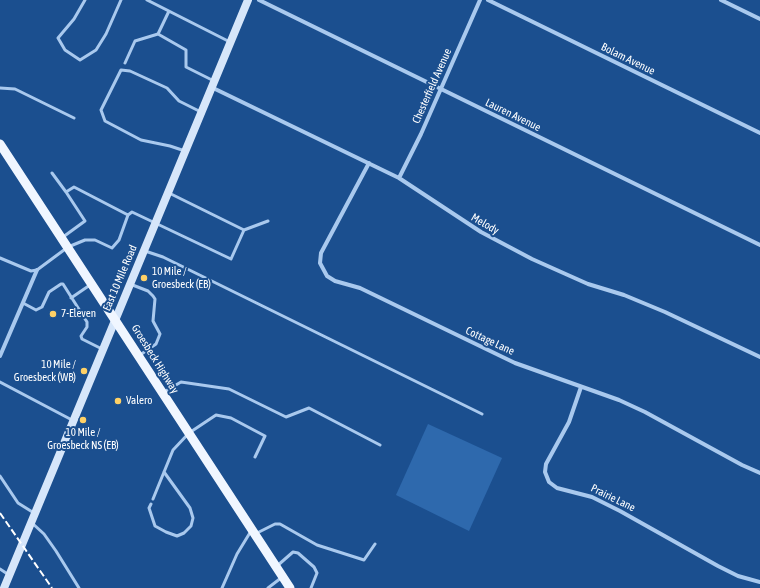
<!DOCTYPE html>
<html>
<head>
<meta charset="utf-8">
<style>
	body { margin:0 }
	canvas { display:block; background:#1b4f8f }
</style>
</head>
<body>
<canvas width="760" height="588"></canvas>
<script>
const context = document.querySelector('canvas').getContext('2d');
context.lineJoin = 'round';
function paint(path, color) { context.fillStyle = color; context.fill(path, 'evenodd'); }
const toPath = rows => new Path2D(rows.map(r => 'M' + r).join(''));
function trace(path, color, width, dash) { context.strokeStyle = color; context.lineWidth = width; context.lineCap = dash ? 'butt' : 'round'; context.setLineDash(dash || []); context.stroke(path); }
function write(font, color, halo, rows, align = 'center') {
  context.font = font + ' "Asap Condensed",sans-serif'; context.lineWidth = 4; context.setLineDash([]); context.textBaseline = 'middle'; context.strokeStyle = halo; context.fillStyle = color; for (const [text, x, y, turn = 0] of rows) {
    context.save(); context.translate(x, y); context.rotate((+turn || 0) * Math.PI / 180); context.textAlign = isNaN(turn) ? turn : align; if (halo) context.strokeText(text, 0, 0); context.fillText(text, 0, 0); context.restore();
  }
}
paint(toPath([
	[428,424,502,458,469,531,396,495]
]), '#2e69ad');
trace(toPath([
	[85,0,74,19,58,38,65,50,80,60,96,50,106,34,121,0],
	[147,0,230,42],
	[169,11,158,34,186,50,186,67,214,81],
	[125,63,135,41,158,34],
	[0,88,15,89,74,118],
	[185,151,170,146,141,140,105,121,101,110,121,70,130,71,167,88,179,101,201,112],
	[52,173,66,192],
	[244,230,268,221],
	[63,237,85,221,66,192,74,187,128,215],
	[145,251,163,257,482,414],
	[0,258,31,271,37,270,68,247,85,240,95,240,112,248,119,240,128,215,132,212,231,259,244,230,169,193],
	[130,284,148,291,153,296,155,299,153,321,160,334,156,344,140,355],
	[71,298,90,285],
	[23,303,36,310,42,307,49,292,61,284,63,284,87,322,87,327,81,336,82,339,102,349],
	[0,382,72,420],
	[164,392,181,382,229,389,286,417,309,408,380,445],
	[0,476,18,503,34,513],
	[153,499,173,450,189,433,216,415,231,418,265,436,255,457],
	[151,504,149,508,155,526,166,532,177,536,184,533,191,526,193,518,190,508,164,472],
	[32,523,44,534,56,551,79,588],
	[257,533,275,524,280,524,317,545,364,560,375,544],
	[277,566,293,552,298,553,314,567,317,573,311,588],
	[0,569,9,575],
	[222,588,237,554,251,531],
	[268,588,281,578]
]), '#a9c9ee', 3);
trace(toPath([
	[259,0,760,245],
	[488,0,760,133],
	[721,0,760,19],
	[211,87,399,178,481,232,532,259,588,284,624,295,665,312,760,357],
	[369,163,321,253,320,263,327,276,335,281,360,288,515,363,619,400,645,412,742,465,760,473],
	[399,178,421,134,480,0],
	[0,356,37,270],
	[581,387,569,422,546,464,545,472,549,482,557,488,592,497,620,511,718,566,738,576,760,582]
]), '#a9c9ee', 4);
trace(toPath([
	[4,588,248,0]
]), '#d6e6fa', 8);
trace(toPath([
	[0,144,290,588]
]), '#f0f6ff', 9);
trace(toPath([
	[0,513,52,588]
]), '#fff', 2, [7, 3]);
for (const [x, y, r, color] of [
	[144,278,4,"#ffd166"],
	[53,314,4,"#ffd166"],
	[84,371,4,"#ffd166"],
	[118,401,4,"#ffd166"],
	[83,420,4,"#ffd166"]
]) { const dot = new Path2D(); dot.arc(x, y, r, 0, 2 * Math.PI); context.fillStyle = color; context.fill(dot); trace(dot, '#1b4f8f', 1.5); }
write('11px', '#fff', '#1b4f8f', [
	["Bolam Avenue",628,59,26],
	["Chesterfield Avenue",432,86,-66],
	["Lauren Avenue",513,115,26],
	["Melody",485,224,30],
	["East 10 Mile Road",120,278,-67],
	["Cottage Lane",490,341,25],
	["Groesbeck Highway",155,359,58],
	["Prairie Lane",613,498,26]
]);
write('11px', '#fff', '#1b4f8f', [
	["10 Mile /",152,272],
	["Groesbeck (EB)",152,285],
	["7-Eleven",61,314],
	["10 Mile /",76,365,"right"],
	["Groesbeck (WB)",76,378,"right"],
	["Valero",126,401],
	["10 Mile /",83,433,"center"],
	["Groesbeck NS (EB)",83,446,"center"]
], 'left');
</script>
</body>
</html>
